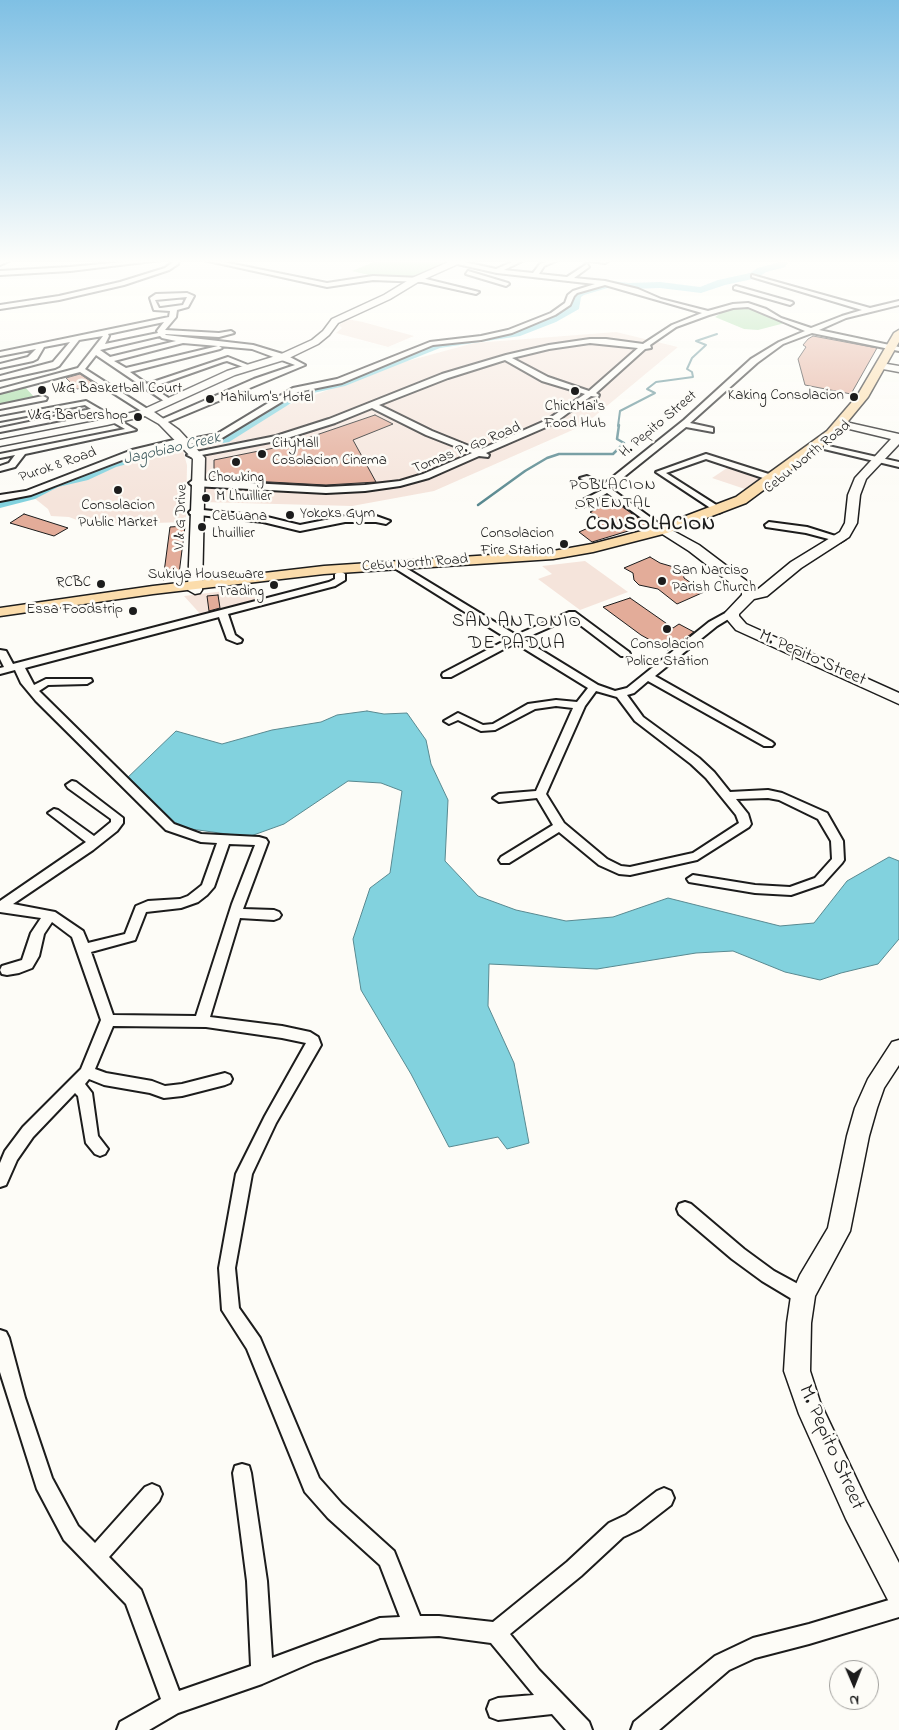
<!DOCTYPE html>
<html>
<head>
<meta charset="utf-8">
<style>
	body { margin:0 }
	#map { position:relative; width:899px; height:1730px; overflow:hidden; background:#fdfcf7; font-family:"Indie Flower",sans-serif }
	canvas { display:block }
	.north { position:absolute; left:829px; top:1660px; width:50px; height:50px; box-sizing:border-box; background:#fdfcf7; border:1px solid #a3a29f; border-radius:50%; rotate:179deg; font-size:14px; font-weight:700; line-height:20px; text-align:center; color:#1c1c1c }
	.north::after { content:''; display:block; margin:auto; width:18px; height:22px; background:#1c1c1c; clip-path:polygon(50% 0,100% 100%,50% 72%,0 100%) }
</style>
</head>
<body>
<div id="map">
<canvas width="899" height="1730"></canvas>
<div class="north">N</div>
</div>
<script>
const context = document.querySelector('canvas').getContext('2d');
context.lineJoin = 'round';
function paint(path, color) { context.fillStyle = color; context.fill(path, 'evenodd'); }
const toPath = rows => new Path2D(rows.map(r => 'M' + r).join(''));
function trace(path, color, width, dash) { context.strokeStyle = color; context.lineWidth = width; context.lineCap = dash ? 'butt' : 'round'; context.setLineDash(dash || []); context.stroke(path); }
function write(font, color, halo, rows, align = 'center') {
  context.font = font + ' "Indie Flower",sans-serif'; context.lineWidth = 5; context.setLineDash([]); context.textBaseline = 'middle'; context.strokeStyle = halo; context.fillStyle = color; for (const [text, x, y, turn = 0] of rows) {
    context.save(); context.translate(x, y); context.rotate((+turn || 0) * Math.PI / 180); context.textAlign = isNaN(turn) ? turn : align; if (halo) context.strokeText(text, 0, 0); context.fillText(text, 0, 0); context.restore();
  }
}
paint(toPath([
	[347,319,363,322,414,336,388,347,336,333,342,328,339,325],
	[616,332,678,347,584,425,434,491,352,506,202,502,195,448,228,442,280,408,400,363,474,343],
	[182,447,187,465,186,522,90,525,69,517,51,516,48,509,33,497,64,482],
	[730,466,762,477,745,489,712,478],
	[585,561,628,592,580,610,538,579,552,574,542,566],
	[249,588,258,603,203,617,184,596]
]), '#f5e4db');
paint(toPath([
	[379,260,435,260,450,263,414,279,377,277,352,271],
	[747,306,753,308,785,323,758,330,744,329,715,317,729,308],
	[25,387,35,398,0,405,0,393]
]), '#a0d99f');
const water = toPath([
	[367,711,384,714,407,713,426,740,431,764,448,800,445,861,478,896,516,910,566,921,613,917,668,898,780,926,814,923,847,881,889,857,899,861,899,939,878,964,841,973,820,980,785,972,733,951,696,953,597,969,489,964,488,1006,514,1063,529,1143,507,1149,498,1137,449,1147,411,1074,361,990,353,939,370,888,390,873,402,791,381,783,348,781,284,824,248,837,170,826,124,781,176,731,222,744,272,730,321,722,337,715,367,711]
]);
paint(water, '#82d2de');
trace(water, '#598990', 1);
trace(toPath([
	[618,426,620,411,655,393,647,389,656,382,693,377,692,372,687,369,692,358,706,345,696,341,717,334]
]), '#598990', 2);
trace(toPath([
	[478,505,525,471,547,458,559,454,613,454,624,443,617,439,619,425]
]), '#598990', 2.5);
paint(toPath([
	[779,260,789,260,785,267,766,272,757,278,725,285,701,293,660,288,629,289,611,287,584,295,581,297,579,309,556,322,520,336,440,348,345,386,304,395,229,442,175,451,116,467,88,480,58,487,35,499,0,508,0,498,25,493,48,481,78,474,106,461,174,443,220,435,295,389,336,380,433,342,513,330,548,316,569,304,569,296,576,291,611,281,629,283,660,282,700,287,718,280,750,273,758,268,777,263,779,260]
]), '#82d2de');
const building = toPath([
	[813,336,877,348,851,394,805,385,798,359,806,347,803,345,808,339,813,336],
	[80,374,96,385,77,389,66,378,80,374],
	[375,415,393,424,353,440,376,482,326,485,214,479,214,460,284,446,375,415],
	[614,501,648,525,592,542,579,532,604,521,590,512,614,501],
	[24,514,68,528,54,536,10,523,24,514],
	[185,526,179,574,163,580,170,527,185,526],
	[650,557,660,563,677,568,683,572,684,578,704,592,677,604,658,589,639,585,634,580,633,573,624,568,650,557],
	[218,595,220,608,209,611,207,596,218,595],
	[630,598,673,628,679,624,694,632,668,650,641,635,603,607,630,598]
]);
paint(building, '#e3ac99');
trace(building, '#1c1c1c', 1);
const street = toPath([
	[4,260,11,260,0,265,0,261,4,260],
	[145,260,161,260,70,271,0,275,0,271,70,267,145,260],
	[173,260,179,260,178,264,169,270,124,285,59,300,0,309,0,305,59,296,120,282,165,268,172,263,173,260],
	[204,260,213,260,327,283,373,276,422,278,479,292,476,294,422,282,373,280,327,287,204,260],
	[455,260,496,269,517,260,524,260,504,270,533,273,540,264,551,260,558,260,544,266,539,274,567,277,587,264,589,267,574,278,605,281,638,289,661,299,708,311,733,304,748,303,766,309,781,318,811,328,842,316,862,310,752,277,752,275,870,308,899,301,899,305,846,318,819,330,899,347,899,351,812,333,783,344,757,363,690,423,713,428,713,432,686,427,610,488,665,528,666,530,662,533,607,493,583,507,577,507,577,503,602,490,580,478,587,476,604,484,684,420,751,359,779,342,805,331,748,307,733,308,709,315,676,327,650,345,651,348,645,349,596,393,599,395,598,397,591,396,553,424,486,453,489,455,488,457,479,456,429,478,400,486,365,491,326,493,193,486,189,483,193,480,326,487,365,485,400,481,423,474,472,453,426,435,372,408,335,423,281,440,191,457,187,455,191,453,276,436,329,419,442,374,506,355,549,345,590,339,606,339,643,344,672,325,702,313,605,285,577,293,574,296,570,305,555,315,512,333,481,340,433,345,342,383,298,392,222,438,184,445,180,443,138,454,31,495,0,501,0,495,26,491,132,450,182,438,186,440,217,434,293,388,337,379,430,342,481,336,508,330,551,313,565,303,568,295,573,291,595,284,497,273,453,263,455,260],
	[590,343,638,348,589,391,548,377,512,358,549,349,590,343],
	[505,360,542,381,585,394,547,420,479,450,432,431,379,405,448,378,505,360],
	[583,260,606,260,608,261,605,263,583,260],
	[468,271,508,283,509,284,506,286,466,274,468,271],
	[736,286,792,302,793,303,790,305,734,289,734,287,736,286],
	[187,293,194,296,188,307,177,310,176,317,165,330,219,333,231,331,234,333,219,337,165,334,166,335,253,345,286,355,305,365,163,424,160,424,160,420,254,379,295,365,252,349,219,346,222,348,220,349,130,372,147,384,228,357,253,367,249,369,227,361,223,362,152,387,170,399,171,401,167,403,96,355,85,369,149,410,150,412,146,414,80,372,0,393,0,389,78,368,103,336,79,340,59,366,55,368,0,380,0,376,53,362,70,342,44,347,37,359,33,361,0,368,0,364,28,357,36,349,0,356,0,352,169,317,170,311,154,310,150,298,156,294,187,293],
	[187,297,183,305,161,308,159,308,155,300,187,297],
	[164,322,157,331,158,333,105,344,109,336,108,334,164,322],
	[160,336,162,338,176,341,110,357,100,350,160,336],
	[183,343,218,346,126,368,114,361,183,343],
	[43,396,47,398,46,400,0,409,0,405,43,396],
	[86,401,136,430,25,454,15,467,0,471,0,466,9,463,15,455,0,458,0,454,125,429,97,413,0,432,0,428,91,409,85,405,0,421,0,417,86,401],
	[824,445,899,462,899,467,824,449,824,445],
	[706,454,775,476,776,478,769,480,706,459,666,473,721,508,721,512,718,513,656,472,706,454],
	[193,509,263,516,300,525,345,516,376,516,390,521,386,524,376,522,345,522,300,531,263,522,190,514,189,512,193,509],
	[769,522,807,527,845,539,840,542,806,533,766,527,765,525,769,522],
	[396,562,516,635,569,612,575,612,629,652,630,654,629,656,621,656,571,618,523,639,598,685,615,691,627,688,709,622,729,611,735,611,735,615,717,626,655,676,772,742,774,744,772,746,764,746,648,681,634,693,627,695,643,717,699,758,714,772,730,792,768,790,782,793,827,813,843,841,844,860,842,863,823,884,791,895,755,893,689,882,687,879,693,875,755,885,790,887,815,878,832,859,831,841,818,819,779,800,768,798,736,799,748,814,751,824,749,827,697,860,630,875,619,874,599,865,559,832,509,863,501,863,499,860,501,857,553,825,537,798,499,802,493,798,499,794,536,791,573,708,556,706,535,709,495,730,481,731,458,720,449,724,444,721,458,713,483,725,493,724,528,704,556,700,577,702,588,688,515,643,451,677,443,677,442,675,443,673,508,639,393,567,393,563,396,562],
	[596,691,617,697,635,721,691,764,706,778,736,815,739,823,693,853,630,867,621,866,607,859,564,823,546,794,585,706,596,691],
	[340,571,345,574,345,580,335,586,228,614,235,635,242,640,241,642,237,643,227,639,219,617,25,668,34,685,46,679,91,679,92,681,87,684,48,685,39,691,174,824,201,834,259,837,266,839,268,842,243,909,274,910,279,912,281,915,279,918,274,920,240,918,210,1017,282,1026,310,1032,318,1037,321,1045,276,1123,252,1174,235,1268,239,1308,260,1338,319,1478,342,1504,394,1551,420,1616,439,1616,493,1622,567,1562,609,1523,626,1515,657,1491,664,1488,671,1491,674,1498,671,1505,640,1529,623,1537,581,1576,510,1634,539,1670,589,1722,592,1730,566,1730,552,1714,498,1720,490,1717,487,1709,490,1701,498,1698,534,1695,491,1643,439,1636,380,1638,315,1661,262,1684,178,1713,149,1730,117,1730,120,1722,161,1699,126,1604,64,1540,37,1489,0,1372,0,1330,6,1332,9,1338,25,1398,52,1478,78,1526,95,1543,145,1487,152,1484,159,1487,162,1494,159,1501,109,1557,141,1590,179,1691,251,1666,247,1581,233,1473,235,1466,242,1464,249,1466,251,1473,267,1581,272,1658,380,1618,400,1617,380,1565,328,1518,305,1492,247,1349,222,1310,219,1268,236,1174,265,1116,306,1043,282,1038,206,1027,113,1026,95,1069,106,1073,152,1081,165,1086,182,1084,225,1073,230,1075,232,1079,230,1083,225,1085,182,1096,164,1098,150,1093,104,1085,89,1079,85,1084,92,1093,98,1136,108,1149,105,1154,100,1156,95,1154,86,1143,78,1096,75,1093,33,1137,17,1160,6,1185,0,1187,0,1163,5,1151,23,1127,81,1069,101,1020,72,937,52,922,44,934,39,956,32,968,19,973,7,975,2,974,0,970,2,966,22,960,31,933,41,918,0,912,0,901,86,842,48,813,54,809,58,810,94,836,111,822,111,819,68,788,66,785,72,781,76,782,123,818,123,823,117,831,93,850,13,904,55,912,83,931,88,943,125,934,136,906,148,901,180,899,188,896,197,889,202,885,217,843,201,842,166,830,36,701,21,683,15,670,0,674,0,668,4,667,0,659,0,650,6,651,13,664,329,582,335,579,335,574,340,571],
	[229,844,255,845,232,904,196,1016,113,1015,91,952,135,940,146,912,181,908,198,902,207,895,214,887,229,844],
	[685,1202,691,1204,744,1249,774,1271,809,1290,812,1296,809,1302,803,1304,797,1302,762,1281,732,1259,679,1214,677,1209,679,1204,685,1202],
	[899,1597,899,1617,809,1644,755,1658,729,1670,659,1730,631,1730,634,1722,715,1656,753,1638,809,1624,899,1597]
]);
const secondary = toPath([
	[453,260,461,260,458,264,418,282,390,299,338,323,329,335,318,344,287,359,235,375,154,412,179,430,205,458,202,590,200,593,195,594,188,590,193,459,159,424,145,416,107,425,0,446,0,440,107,419,142,410,227,371,279,355,312,340,323,331,332,319,384,295,412,278,453,260],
	[887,364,899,366,899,372,883,369,883,365,887,364],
	[841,421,899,434,899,444,866,479,860,495,857,523,849,537,801,568,767,596,754,599,739,614,739,616,746,624,899,693,899,704,736,630,725,617,725,613,742,595,742,592,689,551,656,530,662,526,666,527,699,545,748,582,755,590,757,590,791,562,840,532,845,523,848,495,855,478,891,439,837,426,836,424,841,421],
	[899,1040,899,1065,884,1088,877,1108,869,1136,850,1231,815,1296,811,1323,810,1371,820,1402,866,1499,899,1563,899,1606,889,1602,846,1519,799,1414,784,1371,787,1323,791,1296,800,1275,828,1228,847,1136,855,1108,868,1079,892,1042,899,1040]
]);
const primary = toPath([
	[899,330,899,342,868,397,835,437,746,503,667,533,593,552,553,559,324,574,153,594,0,616,0,608,153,586,324,566,553,551,592,544,657,527,736,497,827,431,857,396,894,333,899,330]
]);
trace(street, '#1c1c1c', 4);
trace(secondary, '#1c1c1c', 3);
trace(primary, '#1c1c1c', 3);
paint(street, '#fdfcf7');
paint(secondary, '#fdfcf7');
paint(primary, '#fbdcab');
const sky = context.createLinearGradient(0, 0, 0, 502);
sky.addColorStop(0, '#7fc0e4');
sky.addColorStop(0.52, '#fefefb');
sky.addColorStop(1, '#fefefb00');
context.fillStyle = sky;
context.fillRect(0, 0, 899, 502);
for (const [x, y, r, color] of [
	[42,390,5,"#1c1c1c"],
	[575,391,5,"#1c1c1c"],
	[854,397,5,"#1c1c1c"],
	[210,399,5,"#1c1c1c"],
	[138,417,5,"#1c1c1c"],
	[262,454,5,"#1c1c1c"],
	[236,462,5,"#1c1c1c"],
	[118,490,5,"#1c1c1c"],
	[206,498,5,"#1c1c1c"],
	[290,515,5,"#1c1c1c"],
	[202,527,5,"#1c1c1c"],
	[564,544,5,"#1c1c1c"],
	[662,581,5,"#1c1c1c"],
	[101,584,5,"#1c1c1c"],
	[274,585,5,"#1c1c1c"],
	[133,611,5,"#1c1c1c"],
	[667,629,5,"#1c1c1c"]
]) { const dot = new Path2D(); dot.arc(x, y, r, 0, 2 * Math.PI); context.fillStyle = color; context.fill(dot); trace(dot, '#fdfcf7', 2); }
write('15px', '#1c1c1c', '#fdfcf7', [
	["V&G Basketball Court",52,390],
	["Kaking Consolacion",844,397,"right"],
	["Mahilum's Hotel",220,399],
	["ChickMai's",575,408,"center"],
	["Food Hub",575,425,"center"],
	["V&G Barbershop",128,417,"right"],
	["CityMall",272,445],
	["Cosolacion Cinema",272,462],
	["Chowking",236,479,"center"],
	["M Lhuillier",216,498],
	["Consolacion",118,507,"center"],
	["Public Market",118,524,"center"],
	["Yokoks Gym",300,515],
	["Cebuana",212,518],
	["Lhuillier",212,535],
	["Consolacion",554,535,"right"],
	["Fire Station",554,552,"right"],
	["San Narciso",672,572],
	["Parish Church",672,589],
	["Sukiya Houseware",264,576,"right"],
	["Trading",264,593,"right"],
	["RCBC",91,584,"right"],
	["Essa Foodstrip",123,611,"right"],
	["Consolacion",667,646,"center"],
	["Police Station",667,663,"center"]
], 'left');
write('15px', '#1c1c1c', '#fdfcf7', [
	["H. Pepito Street",659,425,-40],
	["Tomas P. Go Road",467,449,-22],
	["Cebu North Road",808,458,-39],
	["Purok 8 Road",58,466,-19],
	["V & G Drive",182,517,-88],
	["Cebu North Road",415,564,-4]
]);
write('italic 16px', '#405c60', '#fdfcf7', [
	["Jagobiao Creek",172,450,-13]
]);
context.letterSpacing = '1px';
write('16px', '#1c1c1c', '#fdfcf7', [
	["POBLACION",613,486],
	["ORIENTAL",613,504]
]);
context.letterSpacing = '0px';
write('18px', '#1c1c1c', '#fdfcf7', [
	["M. Pepito Street",812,659,24]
]);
context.letterSpacing = '1px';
write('bold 19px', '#1c1c1c', '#fdfcf7', [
	["CONSOLACION",651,526]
]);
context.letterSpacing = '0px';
context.letterSpacing = '1px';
write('19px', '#1c1c1c', '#fdfcf7', [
	["SAN ANTONIO",517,623],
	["DE PADUA",517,645]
]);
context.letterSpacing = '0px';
write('21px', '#1c1c1c', '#fdfcf7', [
	["M. Pepito Street",830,1448,66]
]);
</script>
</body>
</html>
